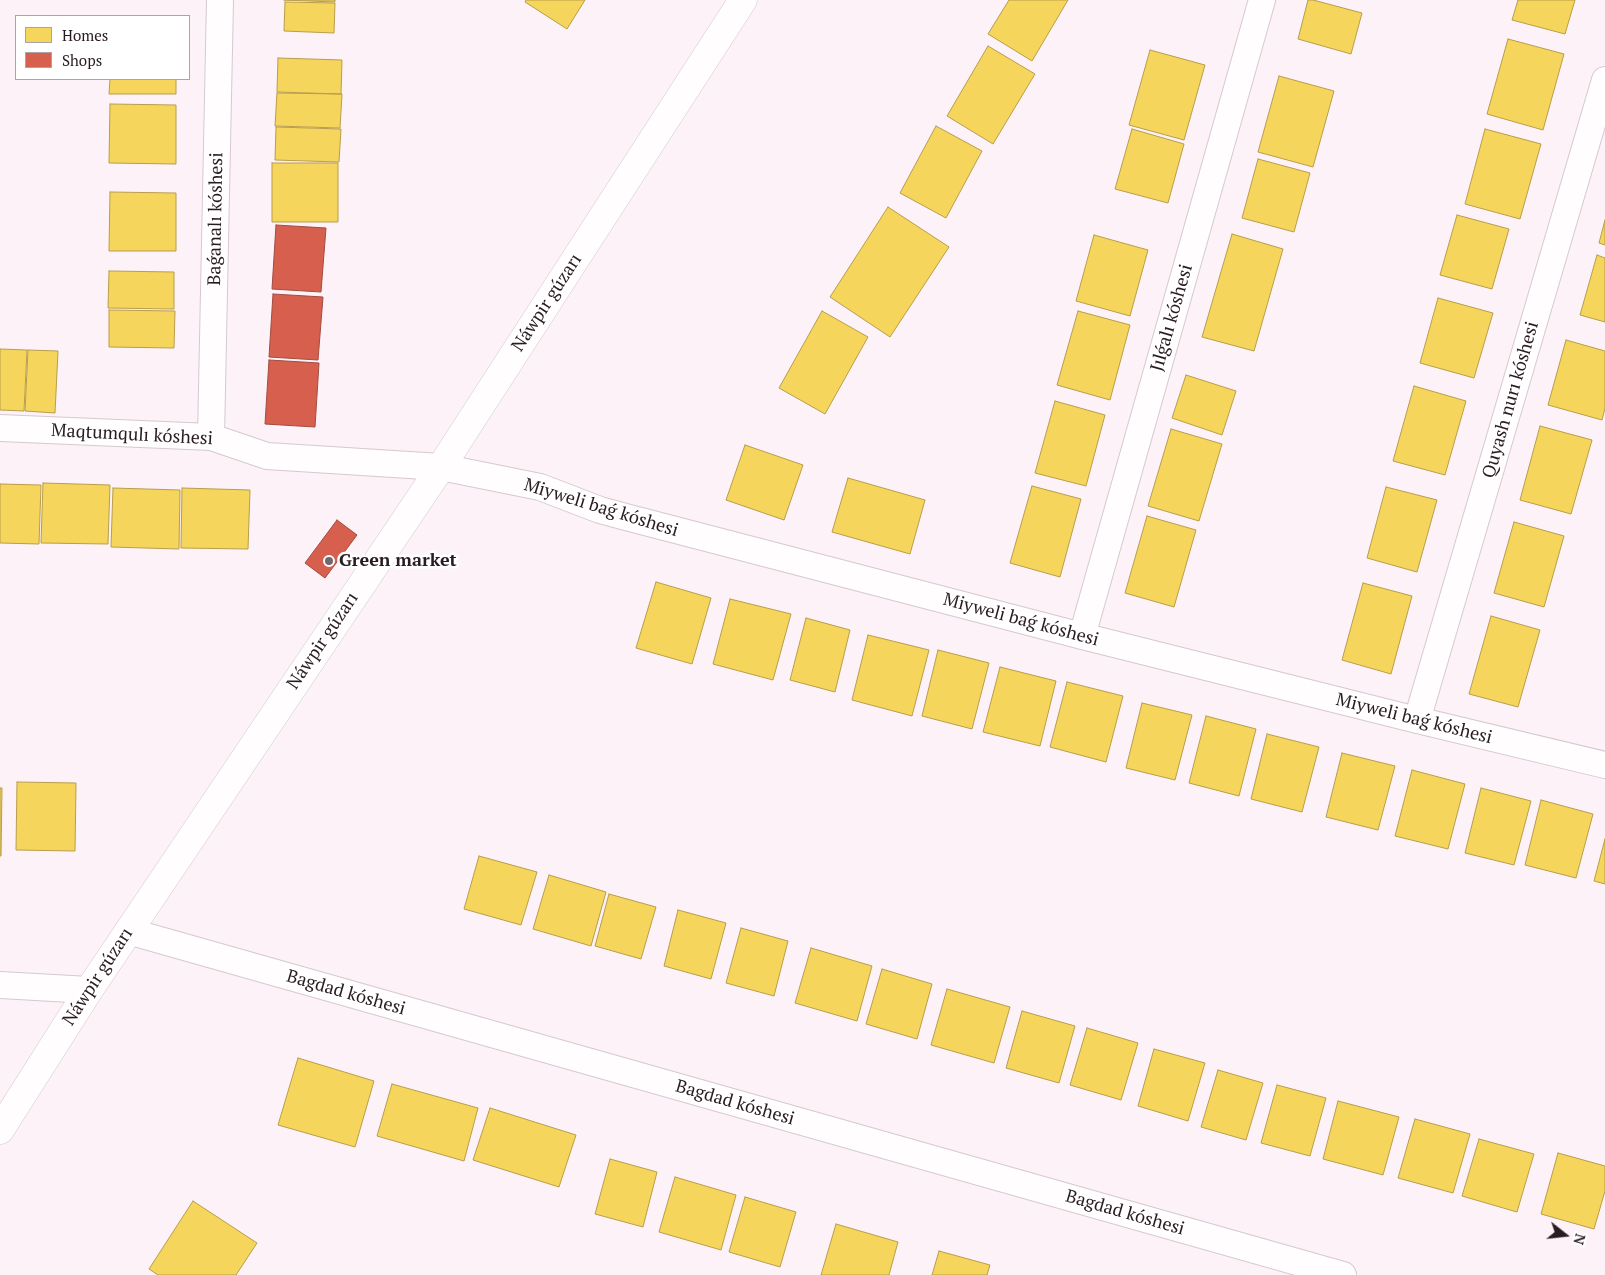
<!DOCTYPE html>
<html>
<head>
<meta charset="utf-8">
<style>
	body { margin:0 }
	#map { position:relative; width:1605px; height:1275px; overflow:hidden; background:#fcf2f7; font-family:"PT Serif",serif }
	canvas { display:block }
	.legend { position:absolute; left:15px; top:15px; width:175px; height:65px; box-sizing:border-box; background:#fff; border:1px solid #a9a4a7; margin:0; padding:6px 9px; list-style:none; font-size:15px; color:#291b22 }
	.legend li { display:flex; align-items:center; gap:10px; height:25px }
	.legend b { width:25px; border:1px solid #a9a4a7 }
	.north { position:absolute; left:1540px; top:1210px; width:50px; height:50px; -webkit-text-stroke:4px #fff; paint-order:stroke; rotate:106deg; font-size:14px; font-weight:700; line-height:20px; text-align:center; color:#291b22 }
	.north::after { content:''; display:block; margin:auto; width:18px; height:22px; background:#291b22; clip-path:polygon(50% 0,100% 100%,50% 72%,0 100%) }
</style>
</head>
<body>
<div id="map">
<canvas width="1605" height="1275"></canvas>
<ul class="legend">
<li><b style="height:14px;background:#f6d55c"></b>Homes</li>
<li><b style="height:14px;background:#d6604d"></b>Shops</li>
</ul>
<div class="north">N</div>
</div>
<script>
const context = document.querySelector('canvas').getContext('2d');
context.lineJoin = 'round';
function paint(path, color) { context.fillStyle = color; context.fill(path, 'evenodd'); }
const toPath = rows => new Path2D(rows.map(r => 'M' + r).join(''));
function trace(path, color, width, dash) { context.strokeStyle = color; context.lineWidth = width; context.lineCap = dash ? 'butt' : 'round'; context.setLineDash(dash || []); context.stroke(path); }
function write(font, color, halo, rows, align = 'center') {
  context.font = font + ' "PT Serif",serif'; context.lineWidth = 5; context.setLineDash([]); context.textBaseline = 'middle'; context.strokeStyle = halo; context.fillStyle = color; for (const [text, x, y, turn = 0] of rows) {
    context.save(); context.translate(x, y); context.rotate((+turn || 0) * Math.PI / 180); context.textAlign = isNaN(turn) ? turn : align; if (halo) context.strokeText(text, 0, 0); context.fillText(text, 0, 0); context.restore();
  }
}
const homes = toPath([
	[284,0,335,0,335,2,284,0],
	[526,0,585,0,567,29,525,2,526,0],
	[1009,0,1068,0,1032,61,988,34,1009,0],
	[1308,0,1313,0,1362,13,1351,54,1298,39,1308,0],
	[1518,0,1575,0,1565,34,1512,20,1518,0],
	[285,2,335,3,334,33,284,31,285,2],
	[1508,39,1564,54,1543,130,1487,114,1508,39],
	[988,46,1035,74,993,144,947,116,988,46],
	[1150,50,1205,65,1184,140,1129,125,1150,50],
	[278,58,342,60,341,94,277,92,278,58],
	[1279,76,1334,91,1313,167,1258,152,1279,76],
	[110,79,176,79,176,94,109,94,110,79],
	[277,93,342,94,340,128,275,126,277,93],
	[110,104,176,105,176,164,109,163,110,104],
	[936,126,982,151,946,218,900,193,936,126],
	[276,127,341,129,339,162,275,160,276,127],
	[1132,129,1184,144,1168,203,1115,189,1132,129],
	[1485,129,1541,144,1520,219,1465,204,1485,129],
	[1258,159,1310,173,1294,232,1242,218,1258,159],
	[272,163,338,163,338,222,272,222,272,163],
	[110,192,176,193,176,251,109,251,110,192],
	[888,207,949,247,890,337,830,297,888,207],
	[1457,215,1509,229,1492,289,1440,275,1457,215],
	[1605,220,1605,245,1599,243,1605,220],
	[1232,234,1283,249,1254,351,1202,337,1232,234],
	[1094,235,1148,250,1130,316,1076,301,1094,235],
	[1597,255,1605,258,1605,322,1580,315,1597,255],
	[109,271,174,272,174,309,108,308,109,271],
	[1438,298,1493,313,1474,378,1420,363,1438,298],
	[109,310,175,311,174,348,109,347,109,310],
	[822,311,868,337,825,414,779,388,822,311],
	[1078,311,1130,325,1110,400,1057,385,1078,311],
	[1566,340,1605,351,1605,408,1602,420,1548,405,1566,340],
	[0,349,27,350,24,411,0,410,0,349],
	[28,350,58,351,55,413,25,411,28,350],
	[1186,375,1236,391,1222,435,1172,418,1186,375],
	[1414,386,1466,401,1445,475,1393,461,1414,386],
	[1055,401,1105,415,1086,486,1035,473,1055,401],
	[1540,426,1592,440,1571,514,1520,500,1540,426],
	[1171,429,1222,444,1199,521,1148,506,1171,429],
	[745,445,803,465,784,520,726,500,745,445],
	[848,478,925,500,910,554,832,532,848,478],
	[43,483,110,485,108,544,41,543,43,483],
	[0,484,41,485,39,544,0,543,0,484],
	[1032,486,1081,499,1060,577,1010,563,1032,486],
	[1386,487,1437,500,1417,572,1367,558,1386,487],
	[113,488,180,490,179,549,111,547,113,488],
	[182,488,250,490,248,549,181,548,182,488],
	[1147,516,1196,530,1174,607,1125,593,1147,516],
	[1514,522,1564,536,1544,607,1494,593,1514,522],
	[656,582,711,598,692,664,636,648,656,582],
	[1363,583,1412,596,1391,674,1342,660,1363,583],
	[730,599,791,614,773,680,713,664,730,599],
	[1491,616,1540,630,1518,707,1469,694,1491,616],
	[806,618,850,630,835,692,790,680,806,618],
	[868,635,929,650,912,716,852,700,868,635],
	[938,650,989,663,972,729,922,716,938,650],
	[1000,667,1056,681,1040,746,983,732,1000,667],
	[1067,682,1123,696,1106,762,1050,747,1067,682],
	[1142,703,1192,715,1175,780,1126,768,1142,703],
	[1206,716,1256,729,1239,796,1189,783,1206,716],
	[1267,734,1319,747,1302,812,1251,799,1267,734],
	[1342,753,1395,766,1378,830,1326,817,1342,753],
	[1412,770,1465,784,1448,849,1395,836,1412,770],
	[17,782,76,783,75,851,16,850,17,782],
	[0,788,2,788,1,856,0,856,0,788],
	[1481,788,1531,801,1514,865,1465,853,1481,788],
	[1541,800,1593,814,1576,878,1525,865,1541,800],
	[1605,839,1605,884,1594,881,1605,839],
	[479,856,537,872,521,925,464,909,479,856],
	[549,875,606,892,591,946,533,929,549,875],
	[609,894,656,907,641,959,595,946,609,894],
	[678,910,726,923,711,979,664,966,678,910],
	[741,928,788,941,774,996,726,983,741,928],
	[811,948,872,966,857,1021,795,1003,811,948],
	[882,969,932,984,917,1039,866,1024,882,969],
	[947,989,1010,1007,994,1063,931,1045,947,989],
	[1022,1011,1075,1026,1059,1083,1006,1068,1022,1011],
	[1087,1028,1138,1043,1121,1100,1070,1085,1087,1028],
	[1154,1049,1205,1063,1188,1121,1138,1106,1154,1049],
	[298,1058,374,1081,355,1147,278,1125,298,1058],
	[1218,1070,1263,1083,1246,1140,1201,1127,1218,1070],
	[392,1084,478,1108,464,1161,377,1136,392,1084],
	[1277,1085,1326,1098,1310,1156,1261,1143,1277,1085],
	[1338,1101,1399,1117,1383,1175,1323,1159,1338,1101],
	[490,1108,576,1135,559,1187,473,1160,490,1108],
	[1415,1119,1470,1134,1453,1193,1398,1178,1415,1119],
	[1479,1139,1534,1154,1517,1212,1462,1196,1479,1139],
	[1558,1153,1605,1166,1605,1191,1594,1229,1541,1214,1558,1153],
	[610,1159,657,1172,643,1227,595,1214,610,1159],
	[675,1177,736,1195,721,1250,659,1232,675,1177],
	[745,1197,796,1212,780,1267,729,1252,745,1197],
	[193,1201,257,1243,236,1275,158,1275,149,1269,193,1201],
	[836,1224,898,1242,889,1275,821,1275,836,1224],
	[939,1251,990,1265,987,1275,932,1275,939,1251]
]);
paint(homes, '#f6d55c');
trace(homes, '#b89d4b', 1);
const shops = toPath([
	[276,225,326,228,321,292,272,289,276,225],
	[273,294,323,297,318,360,269,357,273,294],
	[269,360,319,363,315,427,265,424,269,360],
	[337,520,357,535,325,578,305,563,337,520]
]);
paint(shops, '#d6604d');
trace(shops, '#a24b40', 1);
const street = toPath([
	[0,428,211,437,267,456,441,467,540,487,600,510,622,516,1082,636,1417,720,1605,765],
	[211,437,220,0],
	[1082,636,1262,0],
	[1417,720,1605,80],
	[128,931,1343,1275],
	[0,985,89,990]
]);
const secondary = toPath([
	[0,1130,89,990,441,467,743,0]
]);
trace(street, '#d5c9cf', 28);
trace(secondary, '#d5c9cf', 29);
trace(street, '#fffdfe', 26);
trace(secondary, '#fffdfe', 28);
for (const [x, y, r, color] of [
	[329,561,5,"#73666d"]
]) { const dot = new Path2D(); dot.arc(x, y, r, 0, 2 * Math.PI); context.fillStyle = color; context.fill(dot); trace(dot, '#fff', 2); }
write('18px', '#291b22', '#fff', [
	["Baǵanalı kóshesi",216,219,-89],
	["Náwpir gúzarı",547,303,-57],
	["Jılǵalı kóshesi",1172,318,-74],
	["Quyash nurı kóshesi",1511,400,-74],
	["Maqtumqulı kóshesi",132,435,3],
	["Miyweli baǵ kóshesi",601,508,17],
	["Miyweli baǵ kóshesi",1021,620,15],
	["Náwpir gúzarı",323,641,-56],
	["Miyweli baǵ kóshesi",1414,719,14],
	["Náwpir gúzarı",98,977,-57],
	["Bagdad kóshesi",346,993,16],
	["Bagdad kóshesi",735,1103,16],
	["Bagdad kóshesi",1125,1213,16]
]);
write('bold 18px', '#291b22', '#fff', [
	["Green market",339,561]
], 'left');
</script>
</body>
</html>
